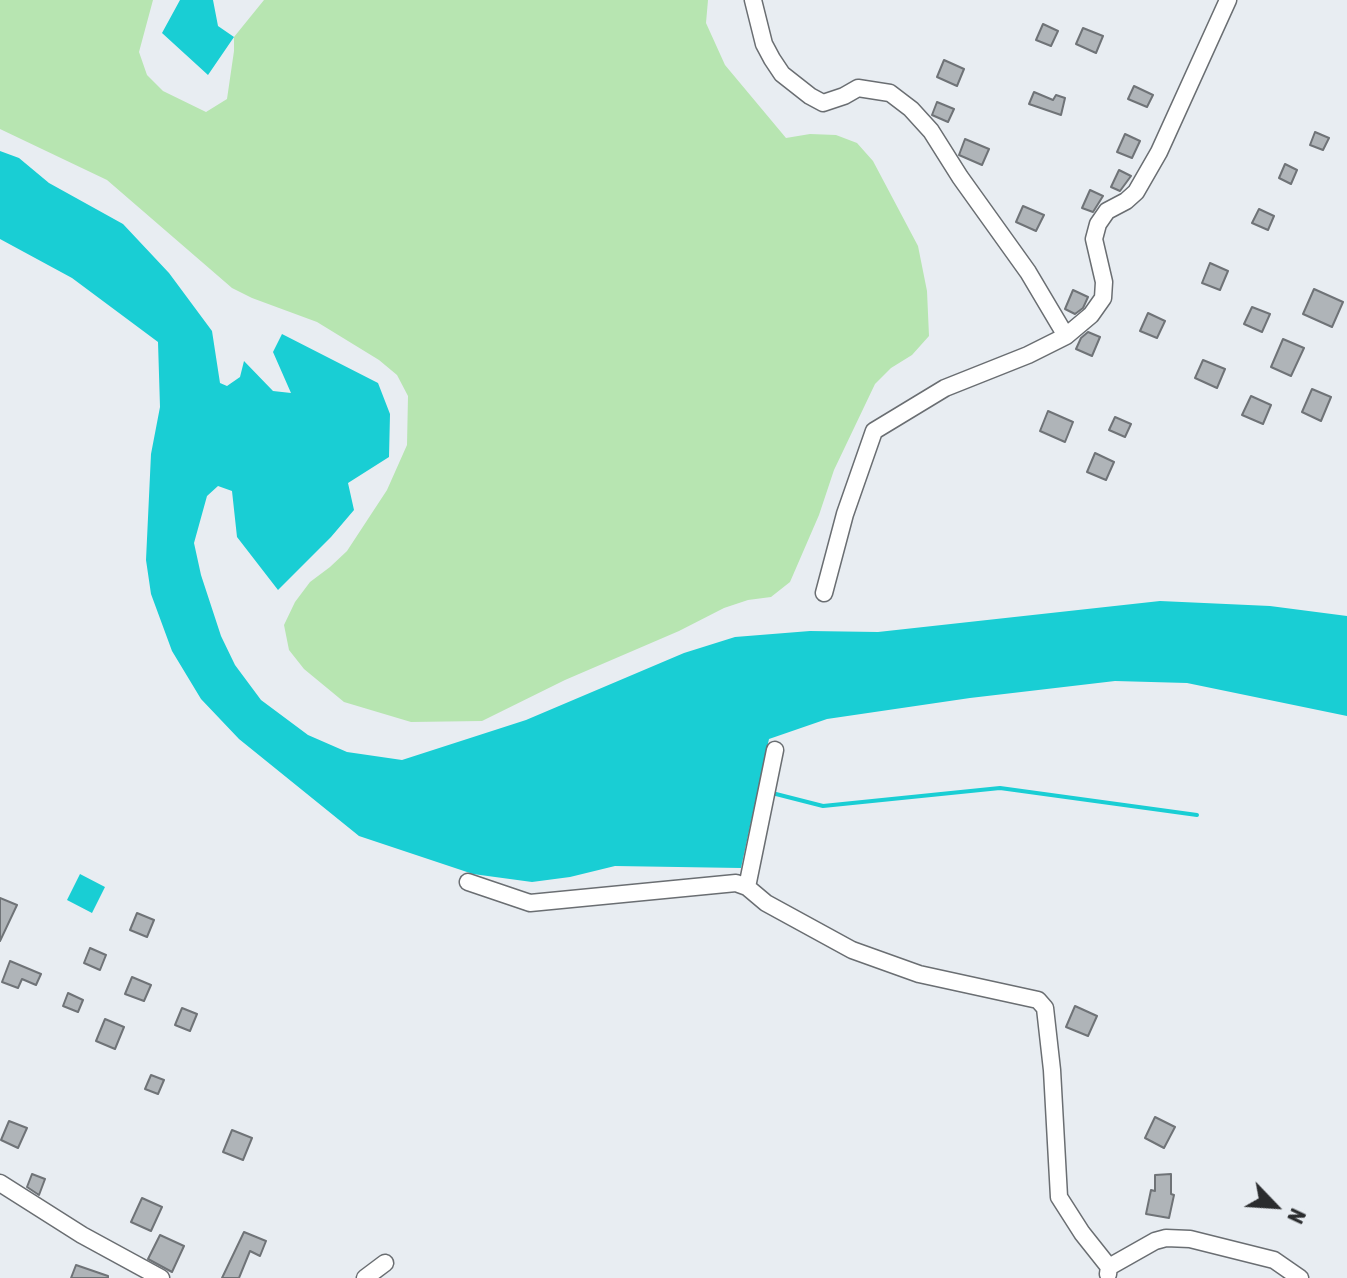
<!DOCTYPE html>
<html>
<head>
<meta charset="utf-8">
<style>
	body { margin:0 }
	#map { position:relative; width:1347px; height:1278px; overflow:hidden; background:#e8edf2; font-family:"Asap Condensed",sans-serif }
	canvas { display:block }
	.north { position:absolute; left:1235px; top:1166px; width:80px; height:80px; -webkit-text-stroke:6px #e8edf2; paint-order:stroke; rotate:115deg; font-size:22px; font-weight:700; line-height:32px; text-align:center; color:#2a2c2e }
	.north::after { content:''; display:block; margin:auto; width:28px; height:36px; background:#2a2c2e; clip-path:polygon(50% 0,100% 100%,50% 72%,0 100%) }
</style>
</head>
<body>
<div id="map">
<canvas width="1347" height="1278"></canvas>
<div class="north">N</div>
</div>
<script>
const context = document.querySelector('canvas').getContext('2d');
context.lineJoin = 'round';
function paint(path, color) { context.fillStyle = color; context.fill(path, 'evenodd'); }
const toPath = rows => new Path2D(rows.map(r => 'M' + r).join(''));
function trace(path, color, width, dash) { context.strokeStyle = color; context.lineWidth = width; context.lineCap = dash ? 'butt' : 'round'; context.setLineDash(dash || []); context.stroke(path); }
paint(toPath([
	[0,0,153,0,139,52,147,75,163,91,206,112,227,99,234,51,234,37,264,0,708,0,706,23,725,65,786,138,810,134,836,135,857,143,873,161,918,246,927,291,929,336,912,355,891,368,875,384,834,470,819,515,790,582,771,597,748,600,724,608,679,631,565,680,482,721,411,722,344,702,304,669,289,650,284,625,295,602,310,582,330,567,347,551,387,490,407,445,408,396,397,375,379,360,317,322,252,298,232,288,107,180,0,129]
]), '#b7e5b1');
paint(toPath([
	[180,0,213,0,218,26,234,37,208,75,162,33],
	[0,151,19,158,49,183,123,224,169,273,212,331,220,383,227,386,240,377,244,361,273,391,291,393,273,352,282,334,378,383,390,414,389,457,348,483,354,510,331,537,278,590,237,537,232,491,218,486,207,496,194,543,201,575,221,636,235,665,261,700,308,735,347,752,402,760,526,720,684,653,735,637,810,631,878,632,1160,601,1270,606,1347,616,1347,716,1187,683,1115,681,970,698,827,719,769,739,741,868,615,866,570,877,532,882,473,874,359,836,239,739,201,699,172,651,151,594,146,560,151,454,160,407,158,342,72,278,0,239],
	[80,874,105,887,92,913,67,900]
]), '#19ced4');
trace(toPath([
	[772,793,823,806,1000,788,1197,815]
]), '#19ced4', 4);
const building = toPath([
	[1043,24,1058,31,1051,46,1036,40,1043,24],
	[1083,28,1103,36,1096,53,1076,44,1083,28],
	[944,60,964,69,957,86,937,77,944,60],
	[1134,86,1153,95,1147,107,1128,99,1134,86],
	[1034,92,1053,100,1056,95,1065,98,1061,115,1029,104,1034,92],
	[937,102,954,109,948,122,932,115,937,102],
	[1315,132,1329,138,1323,150,1310,145,1315,132],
	[1125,134,1140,141,1132,158,1117,152,1125,134],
	[965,139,989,149,982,165,959,155,965,139],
	[1285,164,1297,170,1291,184,1279,178,1285,164],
	[1119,170,1131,176,1120,191,1111,187,1119,170],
	[1090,190,1103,196,1093,212,1082,208,1090,190],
	[1023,206,1044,215,1036,231,1016,222,1023,206],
	[1259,209,1274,216,1268,230,1252,223,1259,209],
	[1210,263,1228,271,1220,290,1202,283,1210,263],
	[1314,289,1343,302,1332,327,1303,314,1314,289],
	[1073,290,1088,297,1083,308,1075,314,1065,309,1073,290],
	[1252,307,1270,314,1262,332,1244,324,1252,307],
	[1148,313,1165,321,1157,338,1140,331,1148,313],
	[1088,332,1100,337,1092,356,1076,349,1081,338,1088,332],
	[1283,339,1304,348,1291,376,1271,367,1283,339],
	[1203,360,1225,369,1217,388,1195,378,1203,360],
	[1312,389,1331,397,1321,421,1302,412,1312,389],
	[1251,396,1271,405,1263,424,1242,415,1251,396],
	[1048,411,1073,422,1065,442,1040,431,1048,411],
	[1115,417,1131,424,1125,437,1109,430,1115,417],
	[1095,453,1114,462,1106,480,1087,472,1095,453],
	[0,898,17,905,0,941,0,898],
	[137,913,154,920,147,937,130,930,137,913],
	[90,948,106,955,100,970,84,963,90,948],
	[10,961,41,974,36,985,22,979,18,988,2,982,10,961],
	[132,977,151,985,144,1001,125,994,132,977],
	[68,993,83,1000,78,1012,63,1006,68,993],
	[1075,1006,1097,1016,1088,1036,1066,1027,1075,1006],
	[182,1008,197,1014,190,1031,175,1025,182,1008],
	[105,1019,124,1027,115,1049,96,1041,105,1019],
	[151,1075,164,1080,158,1094,145,1089,151,1075],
	[1155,1117,1175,1127,1164,1148,1145,1138,1155,1117],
	[9,1121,27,1128,18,1148,1,1140,9,1121],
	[232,1130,252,1138,243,1160,223,1152,232,1130],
	[32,1174,45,1179,39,1195,27,1187,32,1174],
	[1171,1174,1171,1194,1174,1195,1169,1218,1146,1214,1151,1190,1155,1191,1155,1175,1171,1174],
	[142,1198,162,1207,151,1231,131,1222,142,1198],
	[244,1232,266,1241,260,1256,250,1251,239,1278,222,1278,244,1232],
	[160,1235,184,1246,172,1272,148,1259,160,1235],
	[76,1265,108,1276,108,1278,71,1278,76,1265]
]);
paint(building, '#afb4b8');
trace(building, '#6f7377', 2);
const minor = toPath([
	[753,0,764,44,772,59,782,74,810,96,823,103,844,96,858,88,890,93,911,109,931,131,960,177,1028,272,1066,336],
	[824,593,845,514,874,431,945,388,1028,355,1066,336,1091,315,1103,298,1104,282,1094,239,1098,224,1107,211,1126,201,1136,192,1159,152,1228,0],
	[468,882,530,903,736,883,747,887,766,903,852,950,919,974,1038,1000,1045,1008,1052,1070,1059,1197,1082,1233,1109,1267],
	[747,887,775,750],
	[0,1183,82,1235,161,1278],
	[1108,1274,1109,1267,1155,1241,1166,1238,1190,1239,1274,1260,1300,1278],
	[365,1278,385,1263]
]);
trace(minor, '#6a6e72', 19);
trace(minor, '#fff', 16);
</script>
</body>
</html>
